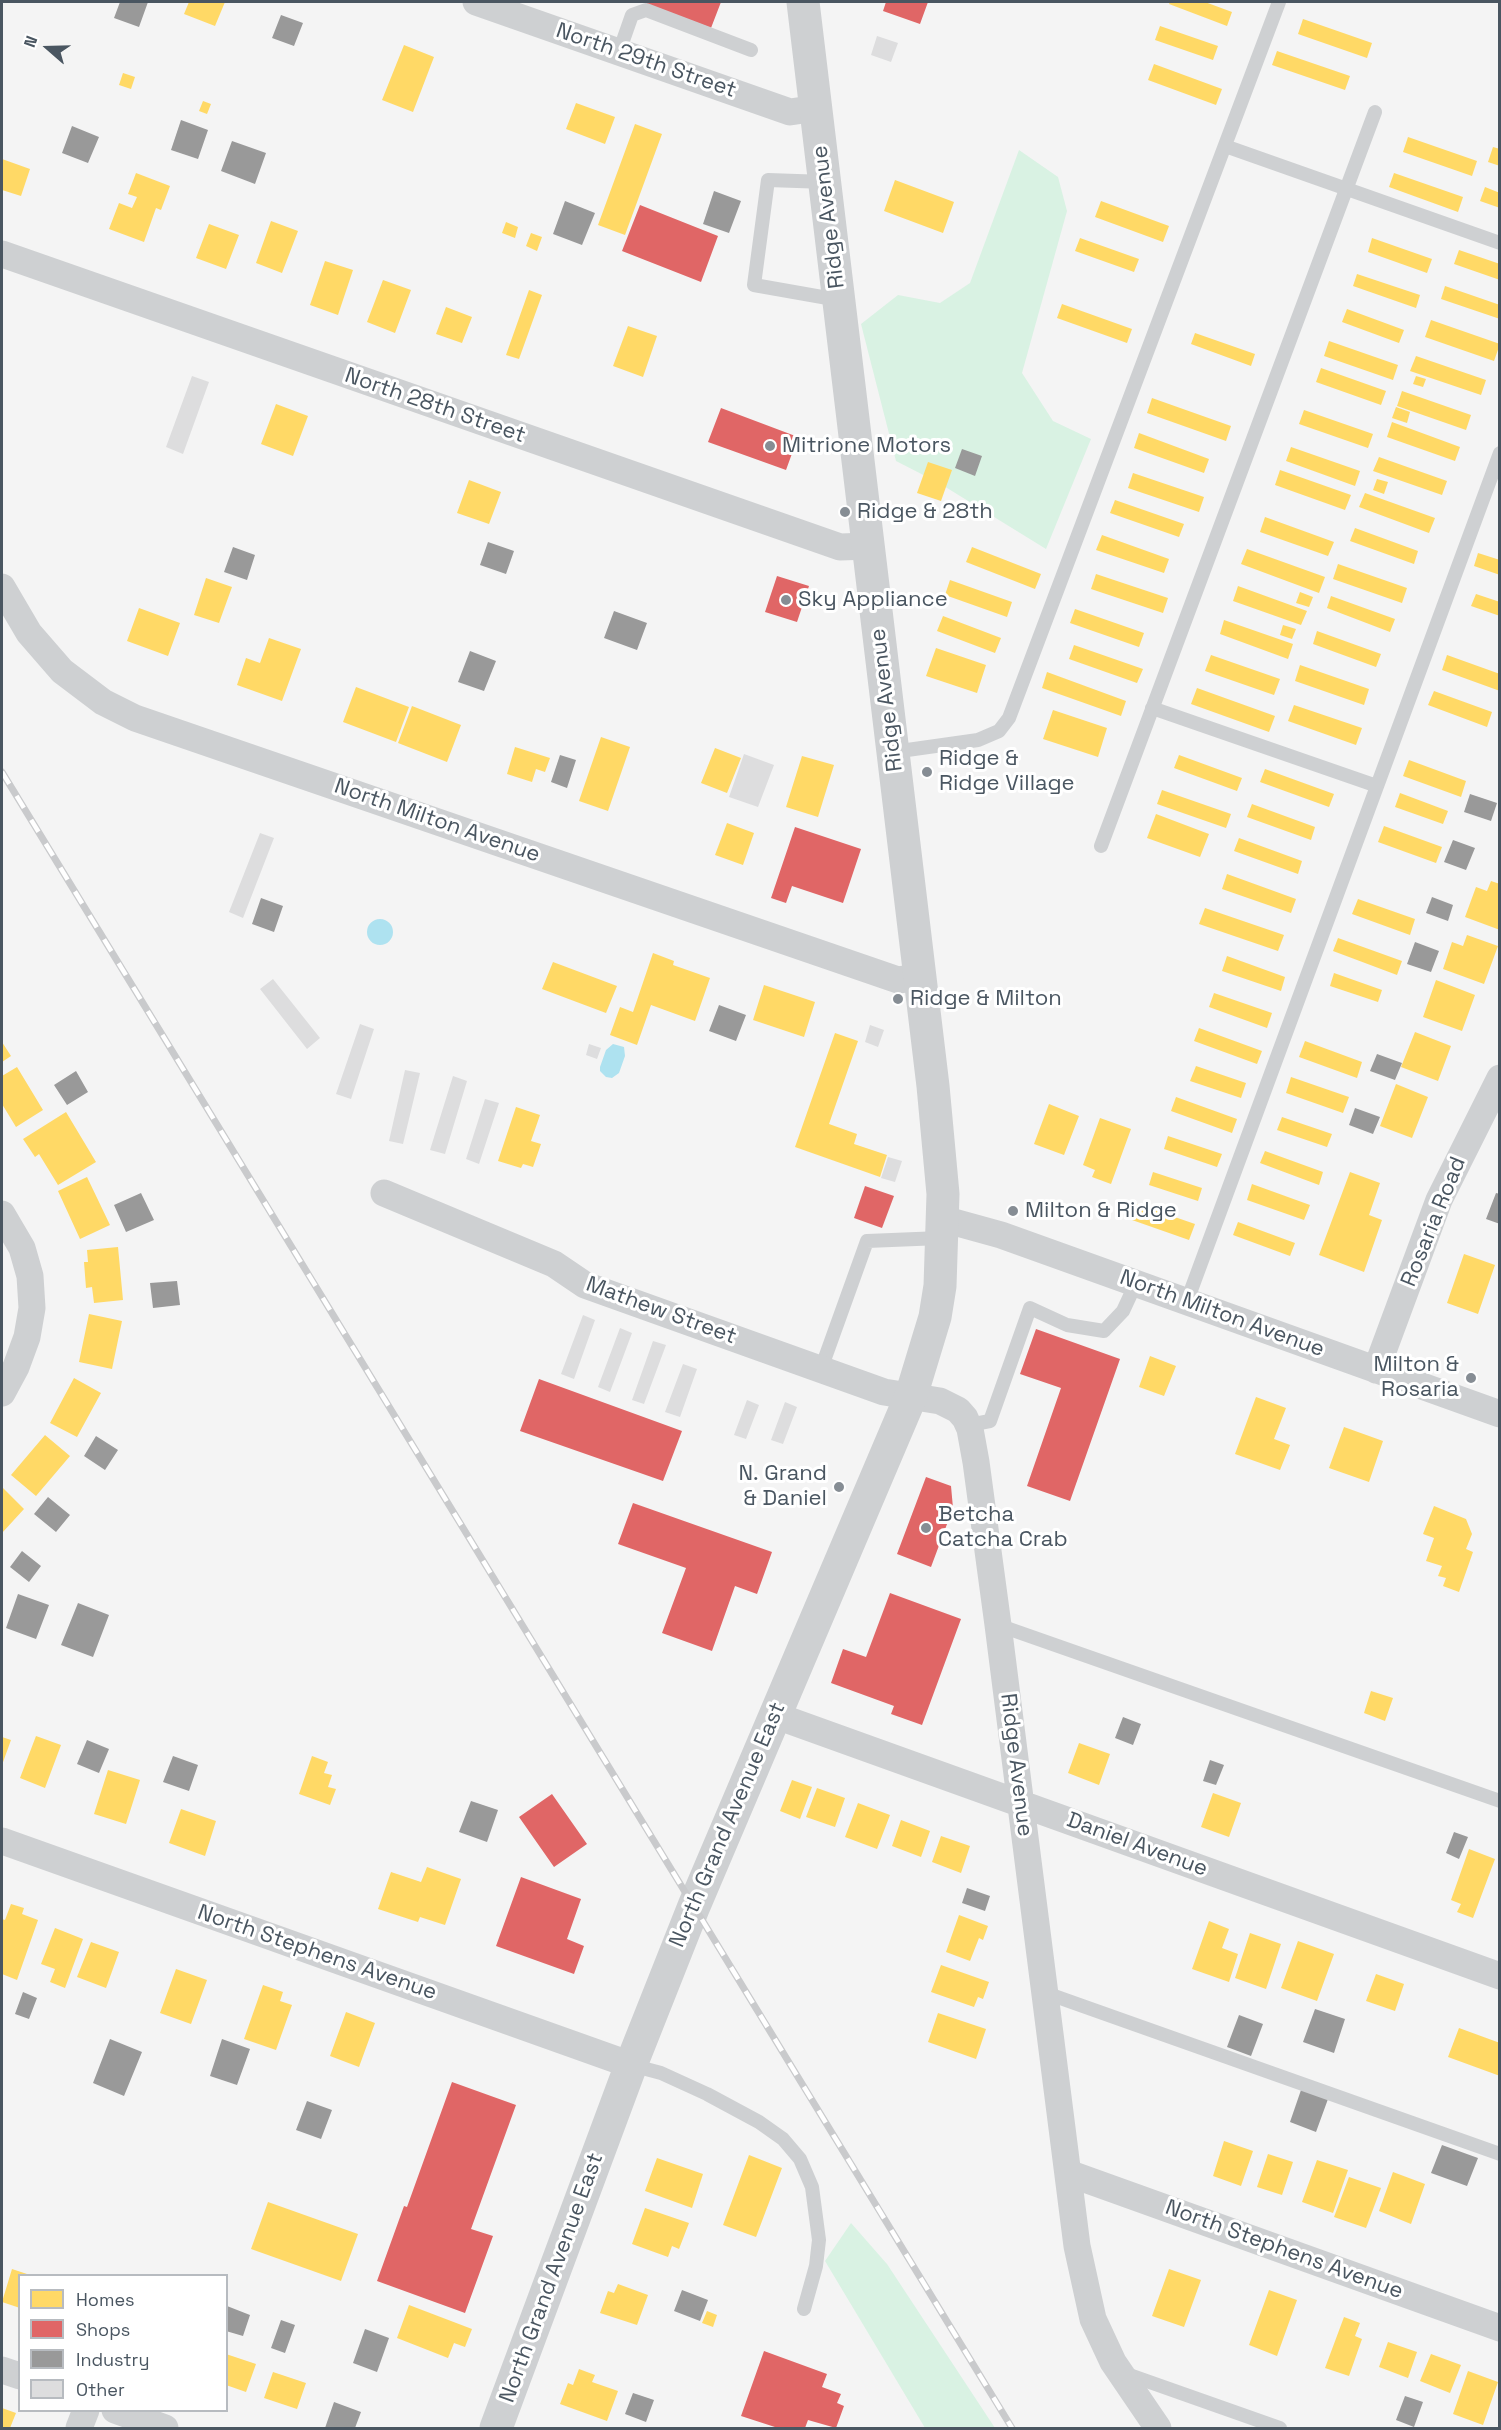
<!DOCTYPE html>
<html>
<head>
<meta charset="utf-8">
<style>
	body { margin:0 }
	#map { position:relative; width:1501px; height:2430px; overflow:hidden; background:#f4f4f4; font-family:"Space Grotesk",sans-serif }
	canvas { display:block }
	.frame { position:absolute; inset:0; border:3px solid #4a5661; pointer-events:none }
	.legend { position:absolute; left:18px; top:2274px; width:210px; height:138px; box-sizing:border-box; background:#fff; border:2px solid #b7bbc0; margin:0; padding:8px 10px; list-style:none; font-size:18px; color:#4a5661 }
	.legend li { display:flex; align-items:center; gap:12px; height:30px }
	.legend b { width:30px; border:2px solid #b7bbc0 }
	.north { position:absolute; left:18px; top:18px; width:60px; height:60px; -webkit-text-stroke:4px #fff; paint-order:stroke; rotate:290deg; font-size:16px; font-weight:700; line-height:24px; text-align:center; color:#4a5661 }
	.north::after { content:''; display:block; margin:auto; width:21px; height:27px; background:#4a5661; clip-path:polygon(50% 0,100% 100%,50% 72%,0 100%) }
</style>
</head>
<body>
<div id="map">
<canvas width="1501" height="2430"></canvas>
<div class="frame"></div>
<ul class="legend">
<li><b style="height:16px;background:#ffd966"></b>Homes</li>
<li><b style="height:16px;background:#e06666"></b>Shops</li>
<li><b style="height:16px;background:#999"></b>Industry</li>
<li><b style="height:16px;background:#ddddde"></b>Other</li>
</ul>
<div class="north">N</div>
</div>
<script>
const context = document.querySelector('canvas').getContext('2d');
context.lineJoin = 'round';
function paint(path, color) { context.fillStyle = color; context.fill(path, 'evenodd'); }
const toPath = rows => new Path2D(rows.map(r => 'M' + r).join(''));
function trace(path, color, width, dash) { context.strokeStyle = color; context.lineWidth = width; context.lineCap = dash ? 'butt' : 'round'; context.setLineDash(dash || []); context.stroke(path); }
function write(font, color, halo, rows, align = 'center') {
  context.font = font + ' "Space Grotesk",sans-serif'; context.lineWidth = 6; context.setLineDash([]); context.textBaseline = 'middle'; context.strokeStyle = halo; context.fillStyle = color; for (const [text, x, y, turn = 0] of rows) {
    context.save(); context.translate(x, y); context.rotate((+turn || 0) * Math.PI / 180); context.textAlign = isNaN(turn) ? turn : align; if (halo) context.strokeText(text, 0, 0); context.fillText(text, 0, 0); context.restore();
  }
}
paint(toPath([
	[1019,150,1058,177,1067,211,1022,373,1053,421,1091,439,1046,549,939,483,896,461,861,324,898,295,940,303,970,283],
	[851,2223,887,2264,995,2428,925,2428,825,2261]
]), '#d9f2e3');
paint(toPath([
	'367 932a13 13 0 1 1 26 0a13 13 0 1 1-26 0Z',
	[613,1044,624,1047,625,1056,619,1073,612,1078,606,1077,600,1071,600,1067,606,1050]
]), '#aee2f0');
paint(toPath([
	[189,2,225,2,215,26,184,14],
	[1170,2,1205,2,1232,12,1227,26,1169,4],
	[1303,19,1372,43,1367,58,1298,34],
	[1160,26,1218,46,1213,60,1155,40],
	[404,45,434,57,413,112,382,100],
	[1277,51,1350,76,1345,90,1272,65],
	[1154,64,1222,89,1216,105,1148,80],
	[123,73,135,77,131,89,119,85],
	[203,101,211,104,207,114,199,111],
	[576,103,615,117,605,144,566,129],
	[635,124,662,134,625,235,598,225],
	[1408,137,1477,161,1472,176,1403,152],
	[1493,147,1500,149,1500,166,1488,162],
	[2,159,30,169,21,196,2,190],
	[136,173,170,186,161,210,156,208,144,242,109,229,119,203,132,208,137,197,128,194],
	[1394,173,1463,197,1458,212,1389,187],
	[895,180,954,202,943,233,884,211],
	[1485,187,1500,193,1500,208,1480,201],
	[1101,201,1169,226,1163,242,1095,217],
	[271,221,298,231,282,273,256,263],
	[506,222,518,227,515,238,502,233],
	[209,224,239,235,226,269,196,258],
	[531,233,542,237,537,251,526,246],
	[1080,238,1139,259,1134,272,1075,251],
	[1372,238,1432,259,1427,273,1368,252],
	[1459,250,1500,264,1500,280,1454,264],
	[325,261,353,270,338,315,310,305],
	[1357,274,1420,295,1416,308,1353,286],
	[383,280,411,290,395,333,367,322],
	[1445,286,1500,305,1500,319,1441,299],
	[529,290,542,295,519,359,506,355],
	[1062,304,1132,329,1127,343,1057,318],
	[446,307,472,317,462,343,436,334],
	[1347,309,1404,330,1399,343,1342,322],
	[1431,320,1500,344,1494,361,1425,337],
	[628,326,657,336,643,377,613,366],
	[1195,333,1255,354,1251,366,1191,344],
	[1329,341,1398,365,1393,380,1324,356],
	[1416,356,1486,380,1481,395,1410,371],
	[1321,368,1386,391,1381,405,1316,382],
	[1416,376,1426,379,1423,387,1413,384],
	[1402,391,1471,415,1466,430,1397,406],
	[1152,398,1231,426,1226,441,1147,413],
	[276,404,308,416,293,456,261,444],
	[1396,407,1410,412,1407,423,1392,418],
	[1304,410,1373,434,1368,448,1299,424],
	[1392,422,1460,447,1455,461,1387,437],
	[1139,433,1209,459,1204,473,1134,448],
	[1291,447,1360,471,1355,486,1286,461],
	[1379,457,1447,481,1442,495,1373,471],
	[928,462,952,470,941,501,917,493],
	[1280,470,1351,495,1345,510,1275,485],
	[1133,473,1204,497,1199,512,1128,488],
	[1377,479,1388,482,1384,494,1373,490],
	[469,480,501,492,489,524,457,513],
	[1365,493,1435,518,1429,533,1359,507],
	[1115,500,1184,524,1179,537,1110,513],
	[1265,517,1334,542,1328,556,1260,532],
	[1355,528,1418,551,1414,564,1350,541],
	[1102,535,1169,559,1164,573,1096,550],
	[972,547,1041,574,1035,589,966,562],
	[1247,549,1325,577,1319,593,1241,564],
	[1478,553,1500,560,1500,575,1474,566],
	[1338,564,1407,588,1402,603,1333,579],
	[1096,574,1168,598,1163,613,1091,589],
	[206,578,232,587,219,623,194,615],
	[950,580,1012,602,1007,617,945,595],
	[1238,586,1307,611,1301,625,1233,601],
	[1300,592,1313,597,1309,607,1296,603],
	[1476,594,1500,602,1500,616,1471,606],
	[1331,596,1395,619,1390,632,1327,608],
	[139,608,180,623,168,656,127,641],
	[1075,609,1144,633,1139,647,1070,623],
	[943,616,1001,638,995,653,937,631],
	[1224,620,1293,644,1288,659,1220,634],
	[1283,625,1296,629,1292,639,1280,635],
	[1317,631,1381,654,1376,667,1313,644],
	[269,638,301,649,282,701,237,685,246,658,260,663],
	[1074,645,1143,669,1137,683,1069,659],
	[936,648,986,665,977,693,926,676],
	[1211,655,1280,679,1274,695,1205,671],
	[1447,655,1500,674,1500,691,1442,670],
	[1300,665,1369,689,1364,705,1295,681],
	[1047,672,1126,701,1121,716,1042,688],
	[356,687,409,707,396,742,343,722],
	[1197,688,1275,716,1269,732,1191,704],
	[1434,691,1492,712,1487,727,1428,705],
	[1294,705,1362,728,1356,745,1288,721],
	[412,706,461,725,447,762,398,743],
	[1053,710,1107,728,1098,757,1043,739],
	[601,737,630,747,608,811,579,801],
	[515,747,550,758,545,772,536,769,532,782,507,774],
	[715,748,741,758,727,793,701,783],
	[1179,755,1242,778,1237,791,1174,768],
	[802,756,834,765,818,817,786,807],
	[1409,760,1466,781,1461,797,1403,776],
	[1265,769,1334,794,1329,807,1260,782],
	[1162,790,1231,814,1226,828,1157,804],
	[1400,793,1448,811,1443,824,1395,807],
	[1252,804,1315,827,1311,840,1247,817],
	[1156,814,1209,834,1200,857,1147,838],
	[727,823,754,833,743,865,715,855],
	[1384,826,1442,847,1436,863,1378,842],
	[1239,838,1302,861,1298,874,1234,851],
	[1227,874,1296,899,1291,913,1222,889],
	[1491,881,1500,884,1500,930,1465,917,1476,887,1487,891],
	[1358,899,1415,919,1410,935,1352,914],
	[1205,908,1284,935,1278,951,1199,924],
	[1467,935,1498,946,1484,984,1443,969,1452,942,1463,946],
	[1338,938,1402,961,1397,975,1333,951],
	[653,953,674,961,673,965,710,978,695,1021,651,1005,637,1045,610,1035,620,1007,633,1012],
	[1227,956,1285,977,1281,991,1222,971],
	[553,962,617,986,606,1013,542,989],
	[1334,973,1382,990,1378,1002,1330,986],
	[1436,980,1475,995,1462,1031,1423,1017],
	[764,985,815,1002,804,1037,753,1020],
	[1214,993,1272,1013,1267,1028,1209,1007],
	[1199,1028,1262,1051,1257,1064,1194,1041],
	[1415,1032,1451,1046,1438,1081,1401,1067],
	[835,1033,858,1041,829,1124,857,1134,854,1144,887,1155,880,1177,795,1147],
	[1305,1041,1362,1062,1357,1078,1299,1057],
	[2,1042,11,1056,2,1062],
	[1196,1066,1246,1083,1241,1098,1190,1081],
	[17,1067,43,1110,16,1127,2,1104,2,1076],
	[1291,1077,1349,1097,1343,1113,1286,1093],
	[1396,1084,1428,1097,1412,1138,1380,1126],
	[1176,1097,1237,1119,1232,1133,1171,1111],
	[1049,1104,1079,1116,1064,1155,1034,1144],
	[516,1107,540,1115,531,1141,541,1144,533,1167,523,1164,521,1168,498,1161],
	[66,1112,96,1162,58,1185,39,1154,35,1157,23,1139],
	[1282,1117,1332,1134,1327,1147,1277,1130],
	[1100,1118,1131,1129,1111,1184,1092,1177,1095,1170,1083,1165],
	[1168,1136,1222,1154,1217,1167,1164,1149],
	[1265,1151,1323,1172,1319,1185,1260,1163],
	[1153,1172,1202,1188,1198,1201,1149,1185],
	[1350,1172,1380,1183,1369,1215,1382,1220,1364,1272,1319,1255],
	[87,1177,110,1225,80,1239,58,1191],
	[1252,1184,1310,1205,1304,1220,1247,1200],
	[1137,1204,1195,1224,1189,1240,1132,1220],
	[1238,1222,1295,1243,1290,1256,1233,1235],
	[118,1247,123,1300,94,1303,92,1287,86,1288,84,1262,88,1262,87,1250],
	[1464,1254,1495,1265,1478,1314,1447,1303],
	[89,1314,122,1321,112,1369,79,1362],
	[1150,1356,1176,1366,1164,1396,1139,1387],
	[74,1378,101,1393,77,1437,50,1423],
	[1256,1397,1286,1408,1274,1439,1290,1445,1280,1470,1235,1454],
	[1344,1427,1383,1441,1369,1482,1329,1468],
	[45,1435,70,1456,36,1496,11,1475],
	[2,1487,24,1509,2,1533],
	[1434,1506,1466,1519,1472,1534,1466,1549,1473,1552,1459,1592,1443,1586,1446,1578,1438,1576,1442,1566,1426,1561,1434,1538,1423,1534],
	[1371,1691,1393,1698,1385,1721,1364,1713],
	[36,1736,61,1745,45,1788,20,1778],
	[2,1737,11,1740,2,1765],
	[1079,1743,1110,1754,1099,1785,1068,1773],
	[312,1756,328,1762,324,1773,332,1775,328,1787,336,1789,330,1805,299,1794],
	[108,1770,140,1780,126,1824,94,1814],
	[792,1780,812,1787,800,1819,780,1811],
	[817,1788,845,1798,835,1827,806,1817],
	[1213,1793,1241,1803,1229,1837,1201,1827],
	[858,1803,890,1815,877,1849,845,1837],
	[181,1809,216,1821,205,1856,169,1843],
	[901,1820,930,1831,921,1857,892,1846],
	[941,1836,970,1846,961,1873,932,1862],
	[1469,1849,1495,1859,1473,1918,1457,1912,1461,1904,1451,1900],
	[427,1867,461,1879,445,1925,420,1917,418,1922,378,1909,391,1872,421,1882],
	[11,1904,24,1908,22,1914,38,1920,17,1980,2,1974,2,1919,5,1920],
	[959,1915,988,1926,983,1940,979,1938,970,1961,946,1952],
	[1209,1921,1229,1929,1222,1948,1238,1954,1229,1982,1192,1969],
	[55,1928,83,1939,65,1988,50,1982,55,1969,41,1964],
	[1250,1933,1281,1944,1266,1989,1235,1978],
	[1298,1941,1334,1954,1317,2001,1281,1988],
	[91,1942,119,1952,106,1988,77,1977],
	[941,1965,989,1982,983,1999,978,1997,974,2007,931,1992],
	[176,1969,207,1980,191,2024,160,2013],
	[1376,1974,1404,1984,1395,2011,1366,2001],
	[263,1985,283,1992,280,2001,292,2005,276,2050,244,2039],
	[346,2012,375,2023,359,2067,330,2056],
	[938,2013,986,2029,976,2059,928,2042],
	[1459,2028,1500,2043,1500,2076,1448,2057],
	[1224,2141,1253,2151,1241,2186,1213,2176],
	[1268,2154,1293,2162,1282,2195,1257,2187],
	[749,2155,782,2168,756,2237,723,2225],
	[657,2158,703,2174,692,2208,645,2191],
	[1317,2160,1348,2170,1333,2213,1302,2202],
	[1393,2172,1425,2184,1411,2224,1379,2211],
	[1349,2177,1381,2188,1366,2228,1334,2217],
	[268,2202,358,2234,341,2281,251,2249],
	[645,2208,689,2223,679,2249,672,2246,668,2257,632,2244],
	[12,2269,30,2275,20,2276,20,2308,2,2302],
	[1169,2269,1201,2280,1184,2327,1152,2316],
	[618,2284,648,2295,637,2325,600,2313,608,2291,614,2293],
	[1269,2290,1297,2300,1277,2356,1249,2345],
	[409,2305,472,2329,465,2347,454,2343,448,2358,397,2338],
	[707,2311,717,2315,713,2327,702,2323],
	[1344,2317,1360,2323,1355,2336,1362,2339,1349,2376,1325,2368],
	[1388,2342,1417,2352,1408,2378,1379,2367],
	[226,2354,256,2364,246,2392,226,2385],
	[1431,2354,1461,2365,1450,2393,1420,2381],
	[579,2369,595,2375,592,2382,618,2391,607,2421,560,2404,568,2383,573,2385],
	[1468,2371,1498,2382,1483,2425,1453,2414],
	[273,2372,306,2383,297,2409,264,2398],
	[2,2408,16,2413,10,2428,2,2428]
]), '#ffd966');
paint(toPath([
	[642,2,721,2,711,28],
	[886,2,928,2,920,24,883,11],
	[640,205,718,236,701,282,622,251],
	[721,408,798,437,786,470,708,442],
	[777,576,809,586,797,622,765,612],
	[795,827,861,849,843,903,792,886,786,903,771,898],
	[865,1186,894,1196,882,1228,854,1218],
	[1036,1329,1120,1359,1070,1501,1027,1486,1061,1388,1020,1374],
	[539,1379,682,1431,663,1481,520,1431],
	[926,1477,951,1486,953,1508,931,1567,897,1554],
	[633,1503,772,1552,757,1594,735,1586,712,1651,662,1633,686,1568,618,1544],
	[890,1593,961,1619,922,1725,891,1714,894,1706,831,1683,843,1649,866,1657],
	[552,1794,587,1844,554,1867,519,1817],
	[521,1877,581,1899,567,1939,584,1946,574,1974,496,1946],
	[452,2082,516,2105,471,2229,493,2236,465,2313,377,2281,404,2206,407,2207],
	[764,2351,827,2374,822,2387,841,2394,837,2403,844,2406,836,2428,808,2420,805,2428,778,2428,741,2416]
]), '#e06666');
paint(toPath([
	[120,2,148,2,139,27,114,18],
	[281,15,303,23,294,46,272,38],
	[181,120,208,130,198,159,171,150],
	[72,126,99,137,88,163,62,153],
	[232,141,266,153,255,184,221,171],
	[714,191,741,201,729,233,703,224],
	[565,201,595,213,582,245,553,234],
	[962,449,982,456,975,476,955,468],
	[488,542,514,551,506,574,480,565],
	[233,547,255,555,247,580,224,572],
	[614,611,647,623,637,650,604,638],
	[470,651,496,661,484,691,458,682],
	[560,755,576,760,567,788,551,782],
	[1470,794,1497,803,1491,821,1464,812],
	[1453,840,1475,848,1466,870,1444,862],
	[1432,897,1453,905,1448,921,1426,913],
	[261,898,283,906,274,932,252,924],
	[1415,942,1439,951,1431,972,1407,964],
	[719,1005,746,1015,736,1041,709,1031],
	[1377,1054,1402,1063,1395,1080,1370,1071],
	[76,1071,88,1092,67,1105,54,1085],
	[1355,1108,1380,1117,1373,1134,1349,1125],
	[141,1193,154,1220,126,1232,114,1205],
	[1496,1193,1500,1194,1500,1224,1486,1219],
	[177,1281,180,1305,153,1308,150,1283],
	[96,1436,118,1450,105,1470,84,1456],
	[48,1497,70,1515,56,1532,34,1514],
	[22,1551,41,1566,29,1582,10,1567],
	[18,1594,49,1605,36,1639,6,1628],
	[78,1603,109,1615,93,1657,61,1645],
	[1123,1717,1141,1724,1133,1745,1115,1738],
	[87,1740,109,1749,99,1773,77,1764],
	[173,1756,198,1765,189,1791,163,1782],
	[1210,1760,1224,1765,1216,1785,1203,1781],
	[471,1801,498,1810,487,1842,459,1832],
	[1454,1832,1468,1837,1459,1859,1446,1853],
	[967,1888,990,1896,985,1911,962,1903],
	[23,1992,37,1998,29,2019,15,2014],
	[1315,2009,1345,2019,1334,2053,1303,2042],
	[1239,2015,1263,2024,1251,2056,1227,2047],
	[110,2039,142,2052,124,2096,93,2083],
	[222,2039,250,2049,237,2085,210,2076],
	[1301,2090,1328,2099,1316,2132,1290,2122],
	[307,2101,332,2110,321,2139,296,2130],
	[1442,2145,1478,2158,1467,2186,1431,2173],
	[682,2290,708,2300,700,2321,674,2311],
	[227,2306,250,2315,243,2336,226,2331],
	[281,2320,295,2325,285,2353,271,2348],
	[365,2329,389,2338,377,2372,353,2363],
	[633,2393,654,2400,646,2422,625,2414],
	[1405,2396,1423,2402,1414,2427,1396,2420],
	[334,2402,361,2412,355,2428,325,2428]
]), '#999');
paint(toPath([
	[877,36,898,43,891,62,871,55],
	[192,376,209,382,183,454,166,447],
	[744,754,774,765,758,807,729,797],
	[260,833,274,838,243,918,229,912],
	[273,979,320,1038,307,1049,260,989],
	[360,1024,374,1029,351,1099,336,1094],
	[870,1025,884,1030,878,1047,865,1042],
	[589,1044,601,1048,597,1059,586,1055],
	[405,1070,420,1073,403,1144,389,1141],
	[453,1076,467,1081,445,1154,430,1150],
	[485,1099,499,1103,479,1164,466,1159],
	[888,1157,902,1161,895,1182,881,1178],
	[583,1315,595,1320,574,1379,561,1374],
	[620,1328,632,1333,610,1392,598,1387],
	[653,1341,666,1345,644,1404,632,1400],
	[683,1364,697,1369,680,1417,665,1412],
	[747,1400,759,1405,746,1439,734,1435],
	[785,1402,797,1407,783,1444,771,1440]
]), '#ddddde');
trace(toPath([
	[619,52,632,15,646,10,751,50],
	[1225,146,1500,243],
	[826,182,768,180,754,285,839,300],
	[1152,708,1377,786],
	[893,752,978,740,999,731,1009,718,1279,2],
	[1101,846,1375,112],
	[1187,1301,1500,453],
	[821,1369,867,1241,941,1238],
	[969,1425,990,1421,1030,1308,1067,1325,1104,1331,1123,1311,1136,1283],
	[998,1625,1500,1801],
	[1046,1993,1500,2154],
	[631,2065,661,2073,707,2094,759,2122,783,2139,800,2159,812,2187,819,2240,816,2266,804,2309],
	[1124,2373,1280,2428]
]), '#ced0d2', 14);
trace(toPath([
	[476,2,790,112,817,108],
	[2,254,840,547,870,546],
	[2,587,29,633,62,671,103,702,135,718,898,980,921,977],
	[384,1193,554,1264,585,1285,884,1392,940,1401,958,1410,965,1418,970,1429,976,1462,998,1625,1077,2246,1093,2319,1113,2362,1158,2428],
	[2,1214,22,1248,30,1276,32,1308,27,1337,16,1367,2,1393],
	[943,1219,1001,1235,1500,1414],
	[1376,1370,1439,1200,1500,1078],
	[774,1715,1500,1976],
	[2,1841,631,2065],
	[1068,2173,1500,2328],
	[2,2370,20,2376],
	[115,2410,165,2428],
	[79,2428,86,2410]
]), '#ced0d2', 27);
trace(toPath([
	[496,2428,631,2065,694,1906,911,1396,935,1317,940,1286,943,1194,933,1086,803,2]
]), '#ced0d2', 33);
const rail = toPath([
	[2,772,1012,2428]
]);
trace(rail, '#c9cacc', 7);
trace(rail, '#fff', 4.5, [14]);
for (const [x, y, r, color] of [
	[770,446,6,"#868d94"],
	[845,512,6,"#868d94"],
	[786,600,6,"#868d94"],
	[927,772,6,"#868d94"],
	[898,999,6,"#868d94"],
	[1013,1211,6,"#868d94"],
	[1471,1378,6,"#868d94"],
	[839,1487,6,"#868d94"],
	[926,1528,6,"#868d94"]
]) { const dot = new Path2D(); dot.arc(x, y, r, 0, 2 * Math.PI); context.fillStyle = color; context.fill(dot); trace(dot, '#fff', 2); }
write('22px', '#4a5661', '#fff', [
	["North 29th Street",646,61,19],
	["Ridge Avenue",829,217,-97],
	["North 28th Street",435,406,19],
	["Ridge Avenue",887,700,-97],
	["North Milton Avenue",437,821,19],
	["Rosaria Road",1434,1222,-68],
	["Mathew Street",661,1311,20],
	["North Milton Avenue",1222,1314,20],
	["Ridge Avenue",1016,1765,83],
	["North Grand Avenue East",728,1825,-67],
	["Daniel Avenue",1137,1845,20],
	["North Stephens Avenue",317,1953,19],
	["North Stephens Avenue",1284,2250,20],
	["North Grand Avenue East",552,2278,-70]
]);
write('22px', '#4a5661', '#fff', [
	["Mitrione Motors",782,446],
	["Ridge & 28th",857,512],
	["Sky Appliance",798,600],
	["Ridge &",939,759],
	["Ridge Village",939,784],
	["Ridge & Milton",910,999],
	["Milton & Ridge",1025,1211],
	["Milton &",1459,1365,"right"],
	["Rosaria",1459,1390,"right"],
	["N. Grand",827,1474,"right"],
	["& Daniel",827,1499,"right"],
	["Betcha",938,1515],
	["Catcha Crab",938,1540]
], 'left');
</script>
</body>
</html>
